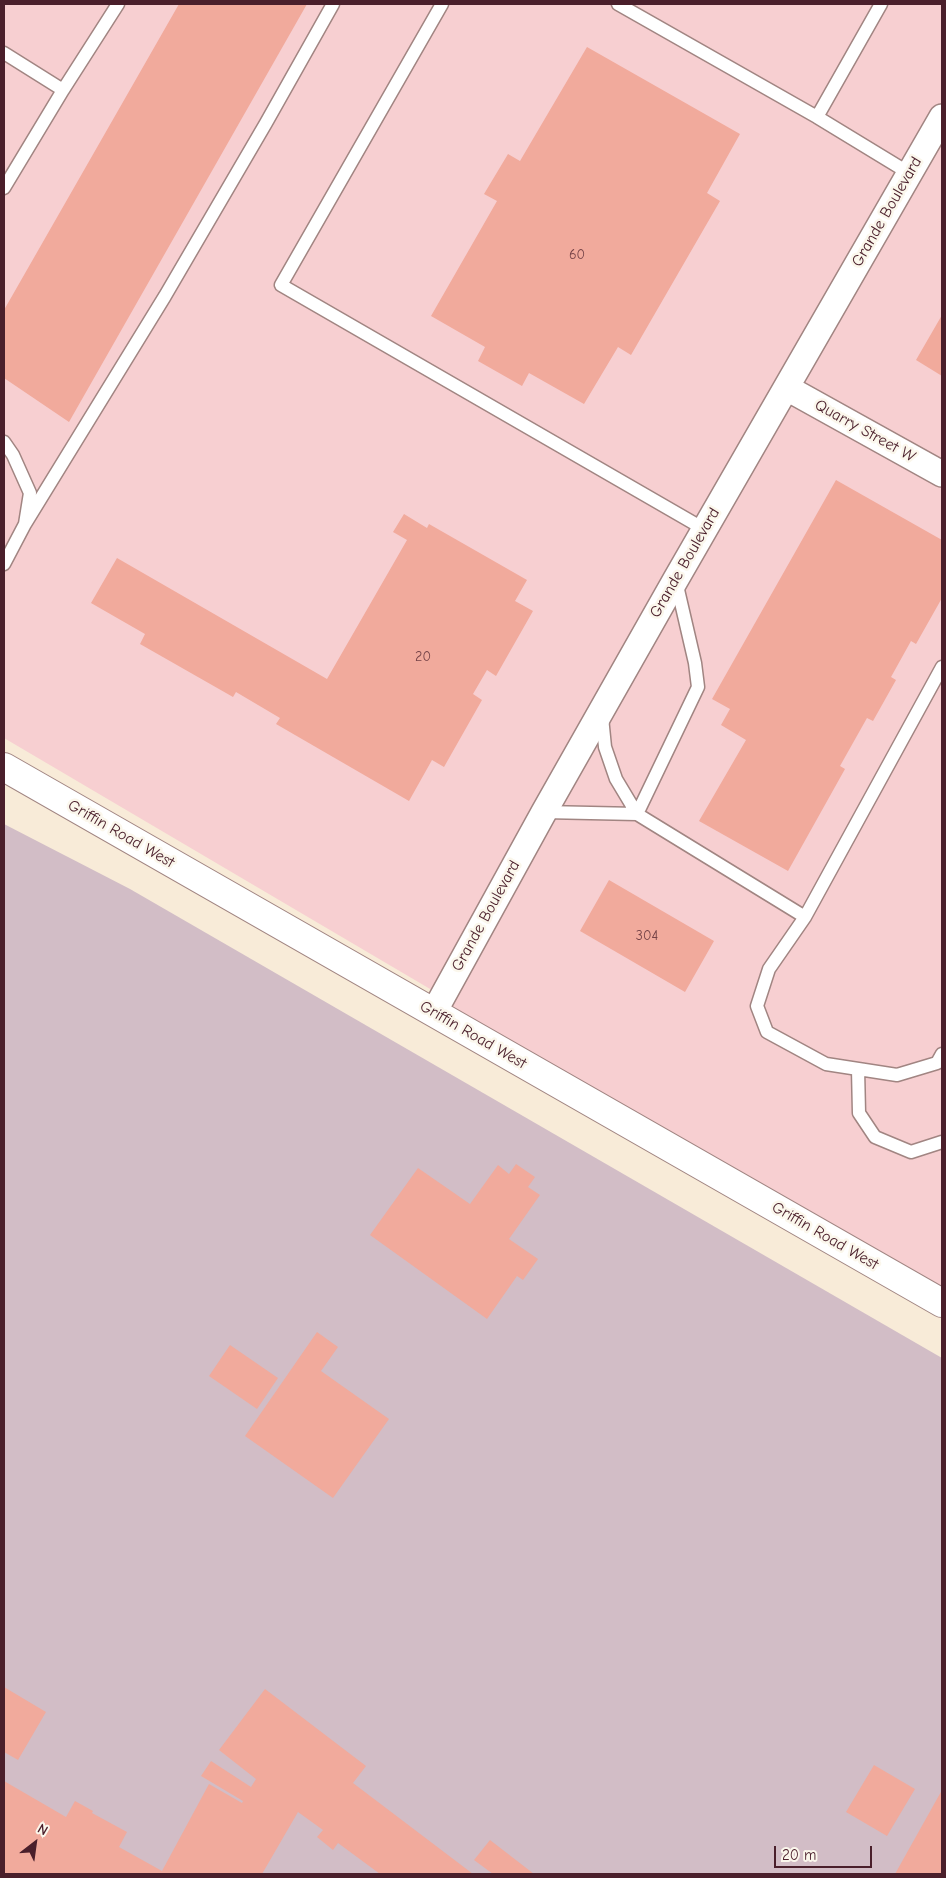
<!DOCTYPE html>
<html>
<head>
<meta charset="utf-8">
<style>
	body { margin:0 }
	#map { position:relative; width:946px; height:1878px; overflow:hidden; background:#f8ebd8; font-family:"Comic Neue",sans-serif }
	canvas { display:block }
	.frame { position:absolute; inset:0; border:5px solid #4a1f2b; pointer-events:none }
	.north { position:absolute; left:10px; top:1818px; width:50px; height:50px; -webkit-text-stroke:4px #fbf7ec; paint-order:stroke; rotate:30deg; font-size:14px; font-weight:700; line-height:20px; text-align:center; color:#4a1f2b }
	.north::after { content:''; display:block; margin:auto; width:18px; height:22px; background:#4a1f2b; clip-path:polygon(50% 0,100% 100%,50% 72%,0 100%) }
	.scale { position:absolute; left:774px; top:1846px; width:98px; height:22px; box-sizing:border-box; border:2px solid #4a1f2b; border-top:0; padding-left:6px; font-size:15px; line-height:18px; white-space:nowrap; color:#4a1f2b; -webkit-text-stroke:4px #fbf7ec; paint-order:stroke }
</style>
</head>
<body>
<div id="map">
<canvas width="946" height="1878"></canvas>
<div class="frame"></div>
<div class="north">N</div>
<div class="scale">20 m</div>
</div>
<script>
const context = document.querySelector('canvas').getContext('2d');
context.lineJoin = 'round';
function paint(path, color) { context.fillStyle = color; context.fill(path, 'evenodd'); }
const toPath = rows => new Path2D(rows.map(r => 'M' + r).join(''));
function trace(path, color, width, dash) { context.strokeStyle = color; context.lineWidth = width; context.lineCap = dash ? 'butt' : 'round'; context.setLineDash(dash || []); context.stroke(path); }
function write(font, color, halo, rows, align = 'center') {
  context.font = font + ' "Comic Neue",sans-serif'; context.lineWidth = 5; context.setLineDash([]); context.textBaseline = 'middle'; context.strokeStyle = halo; context.fillStyle = color; for (const [text, x, y, turn = 0] of rows) {
    context.save(); context.translate(x, y); context.rotate((+turn || 0) * Math.PI / 180); context.textAlign = isNaN(turn) ? turn : align; if (halo) context.strokeText(text, 0, 0); context.fillText(text, 0, 0); context.restore();
  }
}
paint(toPath([
	[4,4,942,4,942,1303,434,1012,442,996,4,738]
]), '#f7cfd1');
paint(toPath([
	[4,824,130,889,942,1358,942,1874,4,1874]
]), '#d2bdc6');
paint(toPath([
	[179,4,307,4,69,422,4,378,4,310],
	[587,47,740,134,707,193,720,201,631,355,618,347,584,404,529,373,522,386,478,361,485,347,431,316,497,201,484,194,508,154,520,161],
	[942,315,942,376,916,360],
	[836,480,942,540,942,598,916,644,911,641,891,677,896,680,873,721,867,718,840,766,845,769,788,871,699,821,746,740,721,725,730,709,712,699],
	[404,514,427,528,429,524,527,580,515,601,533,611,496,676,487,670,473,694,482,700,444,767,432,760,409,801,276,724,280,718,236,692,233,697,140,644,145,634,91,603,117,558,327,679,407,540,393,532],
	[609,880,714,941,685,992,580,931],
	[516,1164,535,1177,528,1187,540,1195,509,1239,538,1259,523,1280,517,1276,487,1319,370,1235,418,1168,470,1204,498,1165,509,1174],
	[317,1332,338,1347,321,1371,389,1419,333,1498,245,1436],
	[230,1345,278,1378,257,1409,209,1376],
	[4,1687,46,1712,18,1760,4,1752],
	[265,1689,366,1766,353,1783,473,1874,380,1874,338,1843,333,1850,317,1837,323,1830,298,1812,262,1874,4,1874,4,1781,66,1817,75,1801,93,1811,92,1813,127,1832,119,1847,162,1871,209,1784,242,1803,243,1801,201,1776,211,1761,251,1787,256,1779,219,1750],
	[874,1765,915,1789,887,1836,846,1812],
	[942,1790,942,1874,895,1874],
	[490,1840,534,1874,493,1874,474,1860]
]), '#f1aa9c');
const service = toPath([
	[442,4,281,285,704,529],
	[618,4,817,117,909,173],
	[4,53,63,90],
	[817,117,881,4],
	[4,188,63,90,118,4],
	[4,442,13,455,30,493,25,524,4,564],
	[25,524,165,296,266,123,333,4],
	[602,717,605,747,616,779,637,814,805,917,942,667],
	[544,812,637,814,698,687,695,663,676,581],
	[805,917,769,969,757,1006,767,1032,826,1064,897,1075,937,1063,942,1054],
	[858,1069,859,1113,875,1137,911,1152,942,1142]
]);
const minor = toPath([
	[787,388,942,474],
	[434,1012,544,812,676,579,942,117]
]);
const secondary = toPath([
	[4,767,942,1303]
]);
trace(service, '#a18582', 15);
trace(minor, '#a18582', 28);
trace(secondary, '#a18582', 30);
trace(service, '#fff', 12);
trace(minor, '#fff', 25);
trace(secondary, '#fff', 28);
write('14px', '#744247', null, [
	["60",577,255],
	["20",423,657],
	["304",647,936]
]);
write('16px', '#4a1f2b', '#fbf7ec', [
	["Grande Boulevard",887,212,-60],
	["Quarry Street W",865,431,29],
	["Grande Boulevard",685,563,-60],
	["Griffin Road West",121,834,30],
	["Grande Boulevard",486,916,-61],
	["Griffin Road West",473,1035,30],
	["Griffin Road West",825,1236,30]
]);
</script>
</body>
</html>
